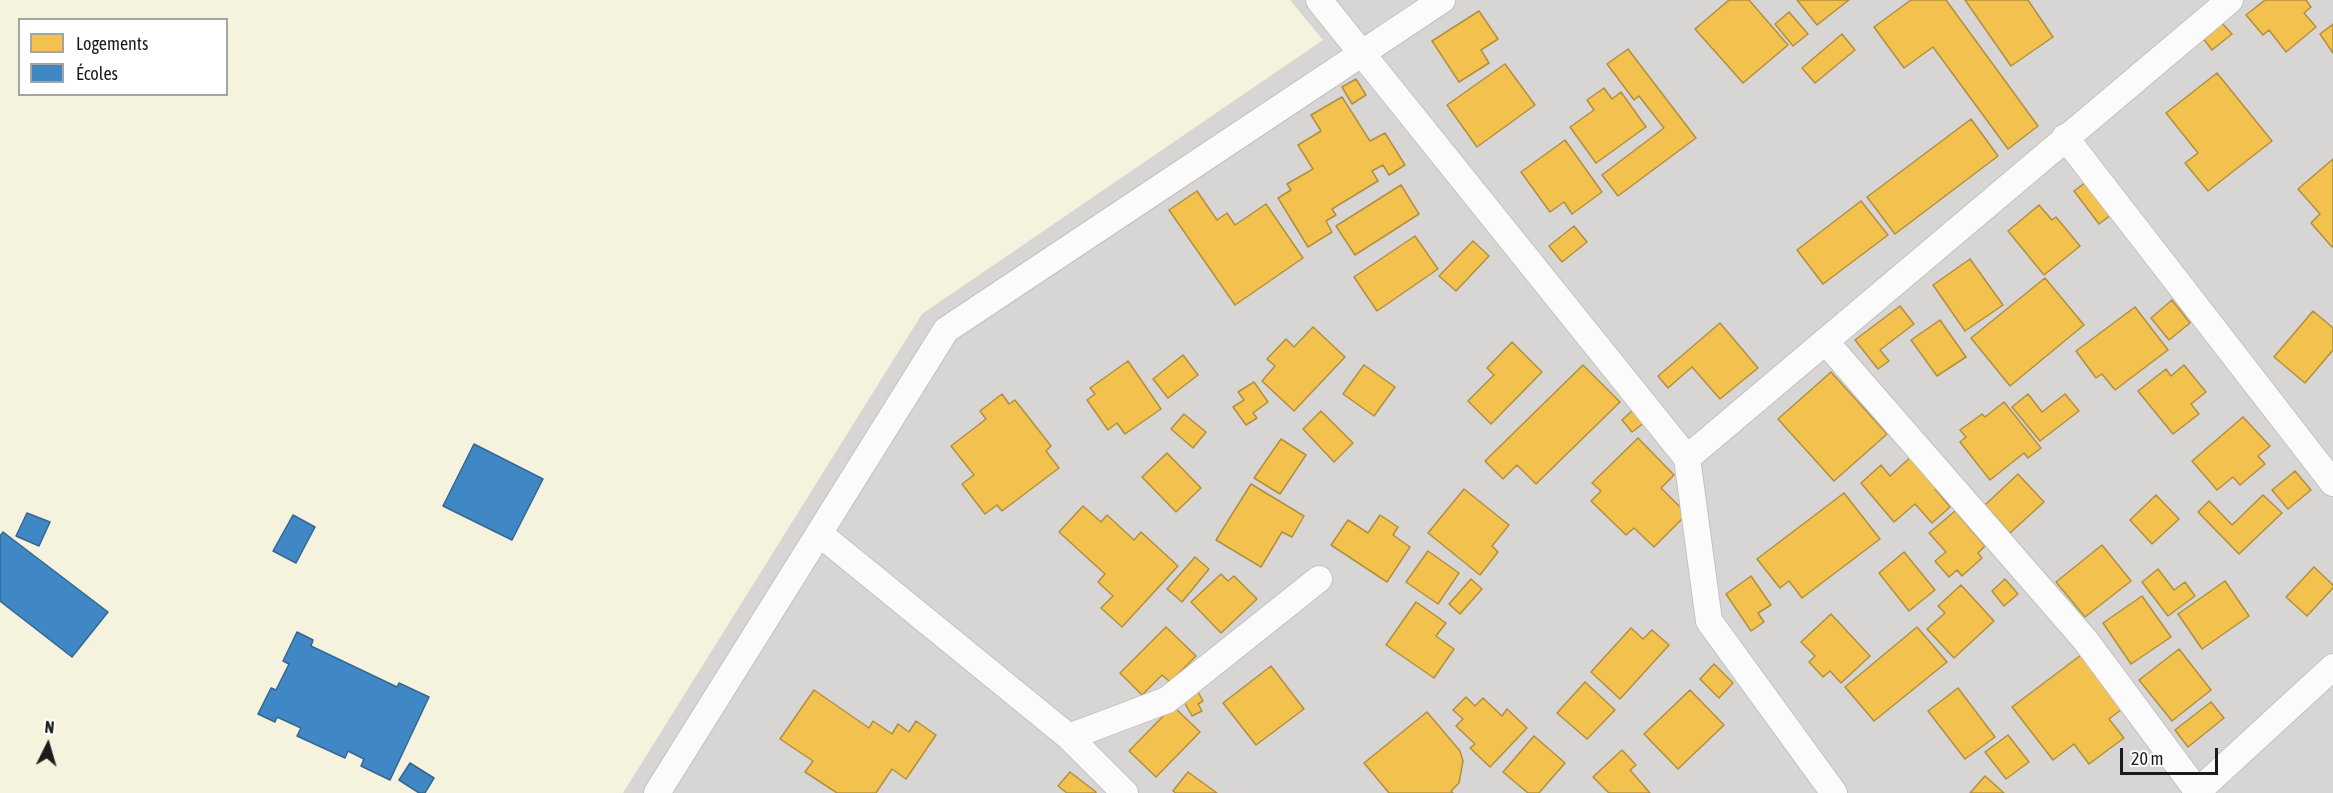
<!DOCTYPE html>
<html>
<head>
<meta charset="utf-8">
<style>
	body { margin:0 }
	#map { position:relative; width:2333px; height:793px; overflow:hidden; background:#e9e6e3; font-family:"Asap Condensed",sans-serif }
	canvas { display:block }
	.legend { position:absolute; left:18px; top:18px; width:210px; height:78px; box-sizing:border-box; background:#fff; border:2px solid #a4a4a4; margin:0; padding:8px 10px; list-style:none; font-size:18px; color:#1b1b1b }
	.legend li { display:flex; align-items:center; gap:12px; height:30px }
	.legend b { width:30px; border:2px solid #a4a4a4 }
	.north { position:absolute; left:18px; top:715px; width:60px; height:60px; -webkit-text-stroke:4px #fff; paint-order:stroke; rotate:5deg; font-size:16px; font-weight:700; line-height:24px; text-align:center; color:#1b1b1b }
	.north::after { content:''; display:block; margin:auto; width:21px; height:27px; background:#1b1b1b; clip-path:polygon(50% 0,100% 100%,50% 72%,0 100%) }
	.scale { position:absolute; left:2120px; top:748px; width:98px; height:27px; box-sizing:border-box; border:3px solid #1b1b1b; border-top:0; padding-left:8px; font-size:18px; line-height:21px; white-space:nowrap; color:#1b1b1b; -webkit-text-stroke:4px #fff; paint-order:stroke }
</style>
</head>
<body>
<div id="map">
<canvas width="2333" height="793"></canvas>
<ul class="legend">
<li><b style="height:16px;background:#f2c14e"></b>Logements</li>
<li><b style="height:16px;background:#3f88c5"></b>Écoles</li>
</ul>
<div class="north">N</div>
<div class="scale">20 m</div>
</div>
<script>
const context = document.querySelector('canvas').getContext('2d');
context.lineJoin = 'round';
function paint(path, color) { context.fillStyle = color; context.fill(path, 'evenodd'); }
const toPath = rows => new Path2D(rows.map(r => 'M' + r).join(''));
function trace(path, color, width, dash) { context.strokeStyle = color; context.lineWidth = width; context.lineCap = dash ? 'butt' : 'round'; context.setLineDash(dash || []); context.stroke(path); }
paint(toPath([
	[0,0,2333,0,2333,793,0,793],
	[20,20,226,20,226,94,20,94]
]), '#d8d6d5');
paint(toPath([
	[0,0,1290,0,1323,40,922,314,623,793,0,793],
	[20,20,226,20,226,94,20,94]
]), '#f5f2dd');
const homes = toPath([
	[1729,0,1749,0,1788,45,1743,83,1695,29,1729,0],
	[1797,0,1849,0,1817,25,1797,0],
	[1911,0,1946,0,2038,126,2008,149,1933,47,1904,68,1874,27,1911,0],
	[1965,0,2028,0,2053,37,2011,66,1965,0],
	[2265,0,2306,0,2311,7,2304,13,2316,27,2286,52,2269,30,2263,35,2246,15,2265,0],
	[1479,11,1498,39,1481,50,1489,63,1459,82,1432,41,1479,11],
	[1789,12,1808,34,1793,46,1775,24,1789,12],
	[2221,22,2232,34,2212,50,2202,37,2221,22],
	[2333,24,2333,53,2320,34,2333,24],
	[1842,34,1855,50,1815,83,1802,68,1842,34],
	[1628,49,1696,138,1618,196,1602,175,1664,128,1639,96,1634,100,1607,64,1628,49],
	[1505,64,1535,105,1477,147,1447,105,1505,64],
	[2217,73,2272,141,2208,191,2185,163,2198,153,2166,113,2217,73],
	[1356,79,1366,95,1352,104,1342,87,1356,79],
	[1604,88,1612,99,1621,92,1646,127,1596,163,1570,127,1594,110,1587,100,1604,88],
	[1342,97,1370,141,1385,133,1405,165,1389,175,1383,165,1372,171,1378,181,1332,209,1336,215,1326,221,1332,232,1308,247,1278,198,1291,190,1287,184,1313,169,1298,145,1321,131,1311,115,1342,97],
	[1971,119,1998,156,1895,234,1867,197,1971,119],
	[1565,140,1602,192,1572,214,1564,202,1550,212,1521,172,1565,140],
	[2333,159,2333,246,2332,247,2311,223,2320,214,2298,189,2333,159],
	[2086,182,2111,215,2099,224,2074,191,2086,182],
	[1401,185,1419,214,1355,255,1336,226,1401,185],
	[1197,191,1217,220,1227,213,1235,225,1266,204,1303,258,1235,305,1169,210,1197,191],
	[1861,201,1888,235,1823,284,1797,250,1861,201],
	[2039,205,2052,220,2056,217,2080,246,2044,275,2008,231,2039,205],
	[1574,226,1587,242,1562,262,1549,246,1574,226],
	[1415,236,1438,269,1377,311,1354,277,1415,236],
	[1473,241,1489,256,1456,291,1439,276,1473,241],
	[1970,259,2003,305,1965,331,1933,285,1970,259],
	[2045,278,2084,325,2010,386,1971,338,2045,278],
	[2172,300,2190,323,2169,340,2151,318,2172,300],
	[1900,306,1914,324,1880,350,1889,361,1878,369,1855,340,1900,306],
	[2135,307,2168,350,2115,390,2102,374,2096,378,2076,351,2135,307],
	[2313,311,2333,328,2333,350,2305,383,2274,357,2313,311],
	[1940,320,1966,357,1937,376,1911,340,1940,320],
	[1720,323,1758,368,1720,399,1692,367,1668,388,1658,376,1720,323],
	[1313,327,1345,357,1294,411,1262,381,1275,366,1267,359,1286,339,1294,347,1313,327],
	[1512,342,1542,372,1491,424,1468,401,1494,375,1487,368,1512,342],
	[1183,355,1198,375,1168,398,1153,379,1183,355],
	[1128,361,1161,409,1125,434,1117,423,1108,430,1087,400,1095,394,1090,388,1128,361],
	[1364,365,1395,387,1374,416,1343,394,1364,365],
	[1583,365,1620,402,1536,484,1517,465,1503,479,1485,461,1583,365],
	[2184,365,2206,392,2191,404,2199,414,2173,434,2138,391,2166,369,2171,376,2184,365],
	[1831,372,1887,434,1834,481,1778,419,1831,372],
	[1254,382,1268,402,1253,413,1257,418,1246,425,1233,407,1244,400,1238,392,1254,382],
	[1002,394,1009,404,1015,400,1051,446,1046,451,1059,468,1002,511,997,505,985,514,962,484,974,475,951,446,986,419,980,411,1002,394],
	[2028,394,2042,412,2065,394,2079,411,2040,441,2012,407,2028,394],
	[2004,402,2041,448,2028,458,2024,453,1990,480,1960,442,1966,437,1960,430,1982,414,1985,417,2004,402],
	[1633,410,1644,423,1632,432,1622,420,1633,410],
	[1321,411,1353,443,1334,462,1303,429,1321,411],
	[1184,414,1206,432,1193,448,1171,429,1184,414],
	[2243,417,2270,446,2258,456,2265,464,2240,485,2233,477,2217,490,2192,461,2243,417],
	[1638,438,1674,475,1661,488,1687,514,1654,547,1634,528,1626,535,1591,501,1601,491,1592,483,1638,438],
	[1281,439,1306,455,1280,494,1254,478,1281,439],
	[1167,453,1201,488,1176,512,1142,477,1167,453],
	[1913,455,1939,485,1935,489,1950,507,1932,523,1915,504,1894,522,1861,483,1881,465,1890,476,1913,455],
	[2295,471,2311,490,2288,509,2272,490,2295,471],
	[2018,474,2044,502,2010,533,1985,505,2018,474],
	[1251,484,1304,516,1292,537,1282,532,1261,567,1216,540,1251,484],
	[1464,489,1509,525,1492,546,1498,552,1480,575,1428,533,1464,489],
	[1844,493,1880,539,1802,598,1789,581,1780,588,1757,559,1844,493],
	[2156,495,2179,519,2152,544,2130,520,2156,495],
	[2263,495,2282,513,2239,554,2198,512,2209,501,2232,525,2263,495],
	[1083,506,1101,522,1107,515,1134,540,1141,532,1178,566,1122,627,1101,608,1113,596,1098,582,1105,574,1059,532,1083,506],
	[1955,511,1985,546,1978,553,1982,558,1962,576,1957,570,1949,577,1935,561,1946,552,1929,533,1955,511],
	[1380,515,1398,527,1393,535,1410,547,1387,582,1331,545,1348,520,1368,533,1380,515],
	[2102,545,2131,581,2085,617,2056,582,2102,545],
	[1428,551,1459,573,1438,604,1406,582,1428,551],
	[1904,552,1935,590,1909,611,1879,573,1904,552],
	[1195,557,1209,569,1182,602,1167,589,1195,557],
	[2314,567,2333,585,2333,588,2307,616,2286,597,2314,567],
	[2158,569,2174,590,2185,582,2195,596,2168,616,2142,582,2158,569],
	[1221,574,1228,581,1234,576,1257,599,1221,633,1191,602,1221,574],
	[1751,576,1771,605,1758,613,1764,622,1751,631,1726,594,1751,576],
	[1471,579,1482,589,1460,614,1449,604,1471,579],
	[2005,579,2018,594,2004,606,1992,591,2005,579],
	[2225,581,2249,616,2202,649,2178,614,2225,581],
	[1961,585,1994,621,1954,658,1927,629,1945,613,1938,606,1961,585],
	[2142,596,2171,637,2131,664,2103,623,2142,596],
	[1416,602,1446,623,1436,636,1454,649,1434,678,1386,645,1416,602],
	[1831,614,1870,656,1841,683,1830,671,1823,677,1809,662,1815,656,1801,642,1831,614],
	[1166,627,1196,656,1170,682,1162,675,1142,695,1120,673,1166,627],
	[1917,627,1947,662,1874,721,1845,687,1917,627],
	[1631,628,1643,639,1652,630,1669,645,1620,699,1591,672,1631,628],
	[2179,649,2211,690,2172,721,2139,680,2179,649],
	[2085,652,2126,706,2109,719,2124,738,2089,764,2074,744,2053,760,2012,707,2085,652],
	[1714,664,1733,683,1719,698,1700,679,1714,664],
	[1271,666,1304,709,1256,745,1223,703,1271,666],
	[1585,682,1615,710,1587,739,1557,713,1585,682],
	[1958,688,1995,737,1965,759,1928,711,1958,688],
	[814,690,869,728,873,721,892,734,898,724,909,732,916,721,936,735,906,779,892,769,876,793,837,793,805,772,813,761,780,739,814,690],
	[1197,690,1203,701,1198,704,1202,711,1192,716,1182,698,1197,690],
	[1690,690,1724,725,1678,769,1644,734,1690,690],
	[1466,697,1475,706,1483,698,1502,716,1507,709,1527,728,1490,767,1470,748,1475,744,1456,726,1463,719,1453,710,1466,697],
	[2211,702,2224,718,2188,747,2175,730,2211,702],
	[1173,706,1200,732,1156,777,1129,751,1173,706],
	[1427,712,1460,751,1463,761,1459,783,1451,791,1453,793,1389,793,1364,763,1427,712],
	[2008,735,2029,762,2006,779,1985,752,2008,735],
	[1534,736,1565,763,1539,793,1528,793,1503,772,1534,736],
	[1622,750,1636,765,1630,770,1650,793,1609,793,1593,777,1622,750],
	[1070,772,1096,792,1096,793,1067,793,1058,786,1070,772],
	[1188,772,1217,793,1176,793,1173,791,1188,772],
	[1985,776,2004,793,1970,793,1985,776]
]);
paint(homes, '#f2c14e');
trace(homes, '#b28f3f', 1.5);
const schools = toPath([
	[474,444,543,479,512,540,443,506,474,444],
	[27,513,50,522,39,546,16,536,27,513],
	[293,515,315,527,296,563,273,551,293,515],
	[3,532,108,612,72,657,0,601,0,536,3,532],
	[297,632,313,640,311,646,397,687,399,683,429,697,390,780,361,766,364,759,348,751,345,758,297,736,301,728,277,717,275,722,258,714,271,688,276,690,289,664,283,661,297,632],
	[410,763,434,778,425,793,419,793,399,780,410,763]
]);
paint(schools, '#3f88c5');
trace(schools, '#346792', 1.5);
const street = toPath([
	[1319,0,1687,458,1709,621,1834,793],
	[2065,137,2333,483],
	[1825,341,2086,641,2198,792],
	[1687,458,2230,0],
	[820,534,1069,737,1125,793],
	[1069,737,1167,700,1319,579],
	[657,793,946,330,1442,0],
	[2196,793,2333,667]
]);
trace(street, '#c2c1bf', 28);
trace(street, '#fcfbfb', 26);
</script>
</body>
</html>
